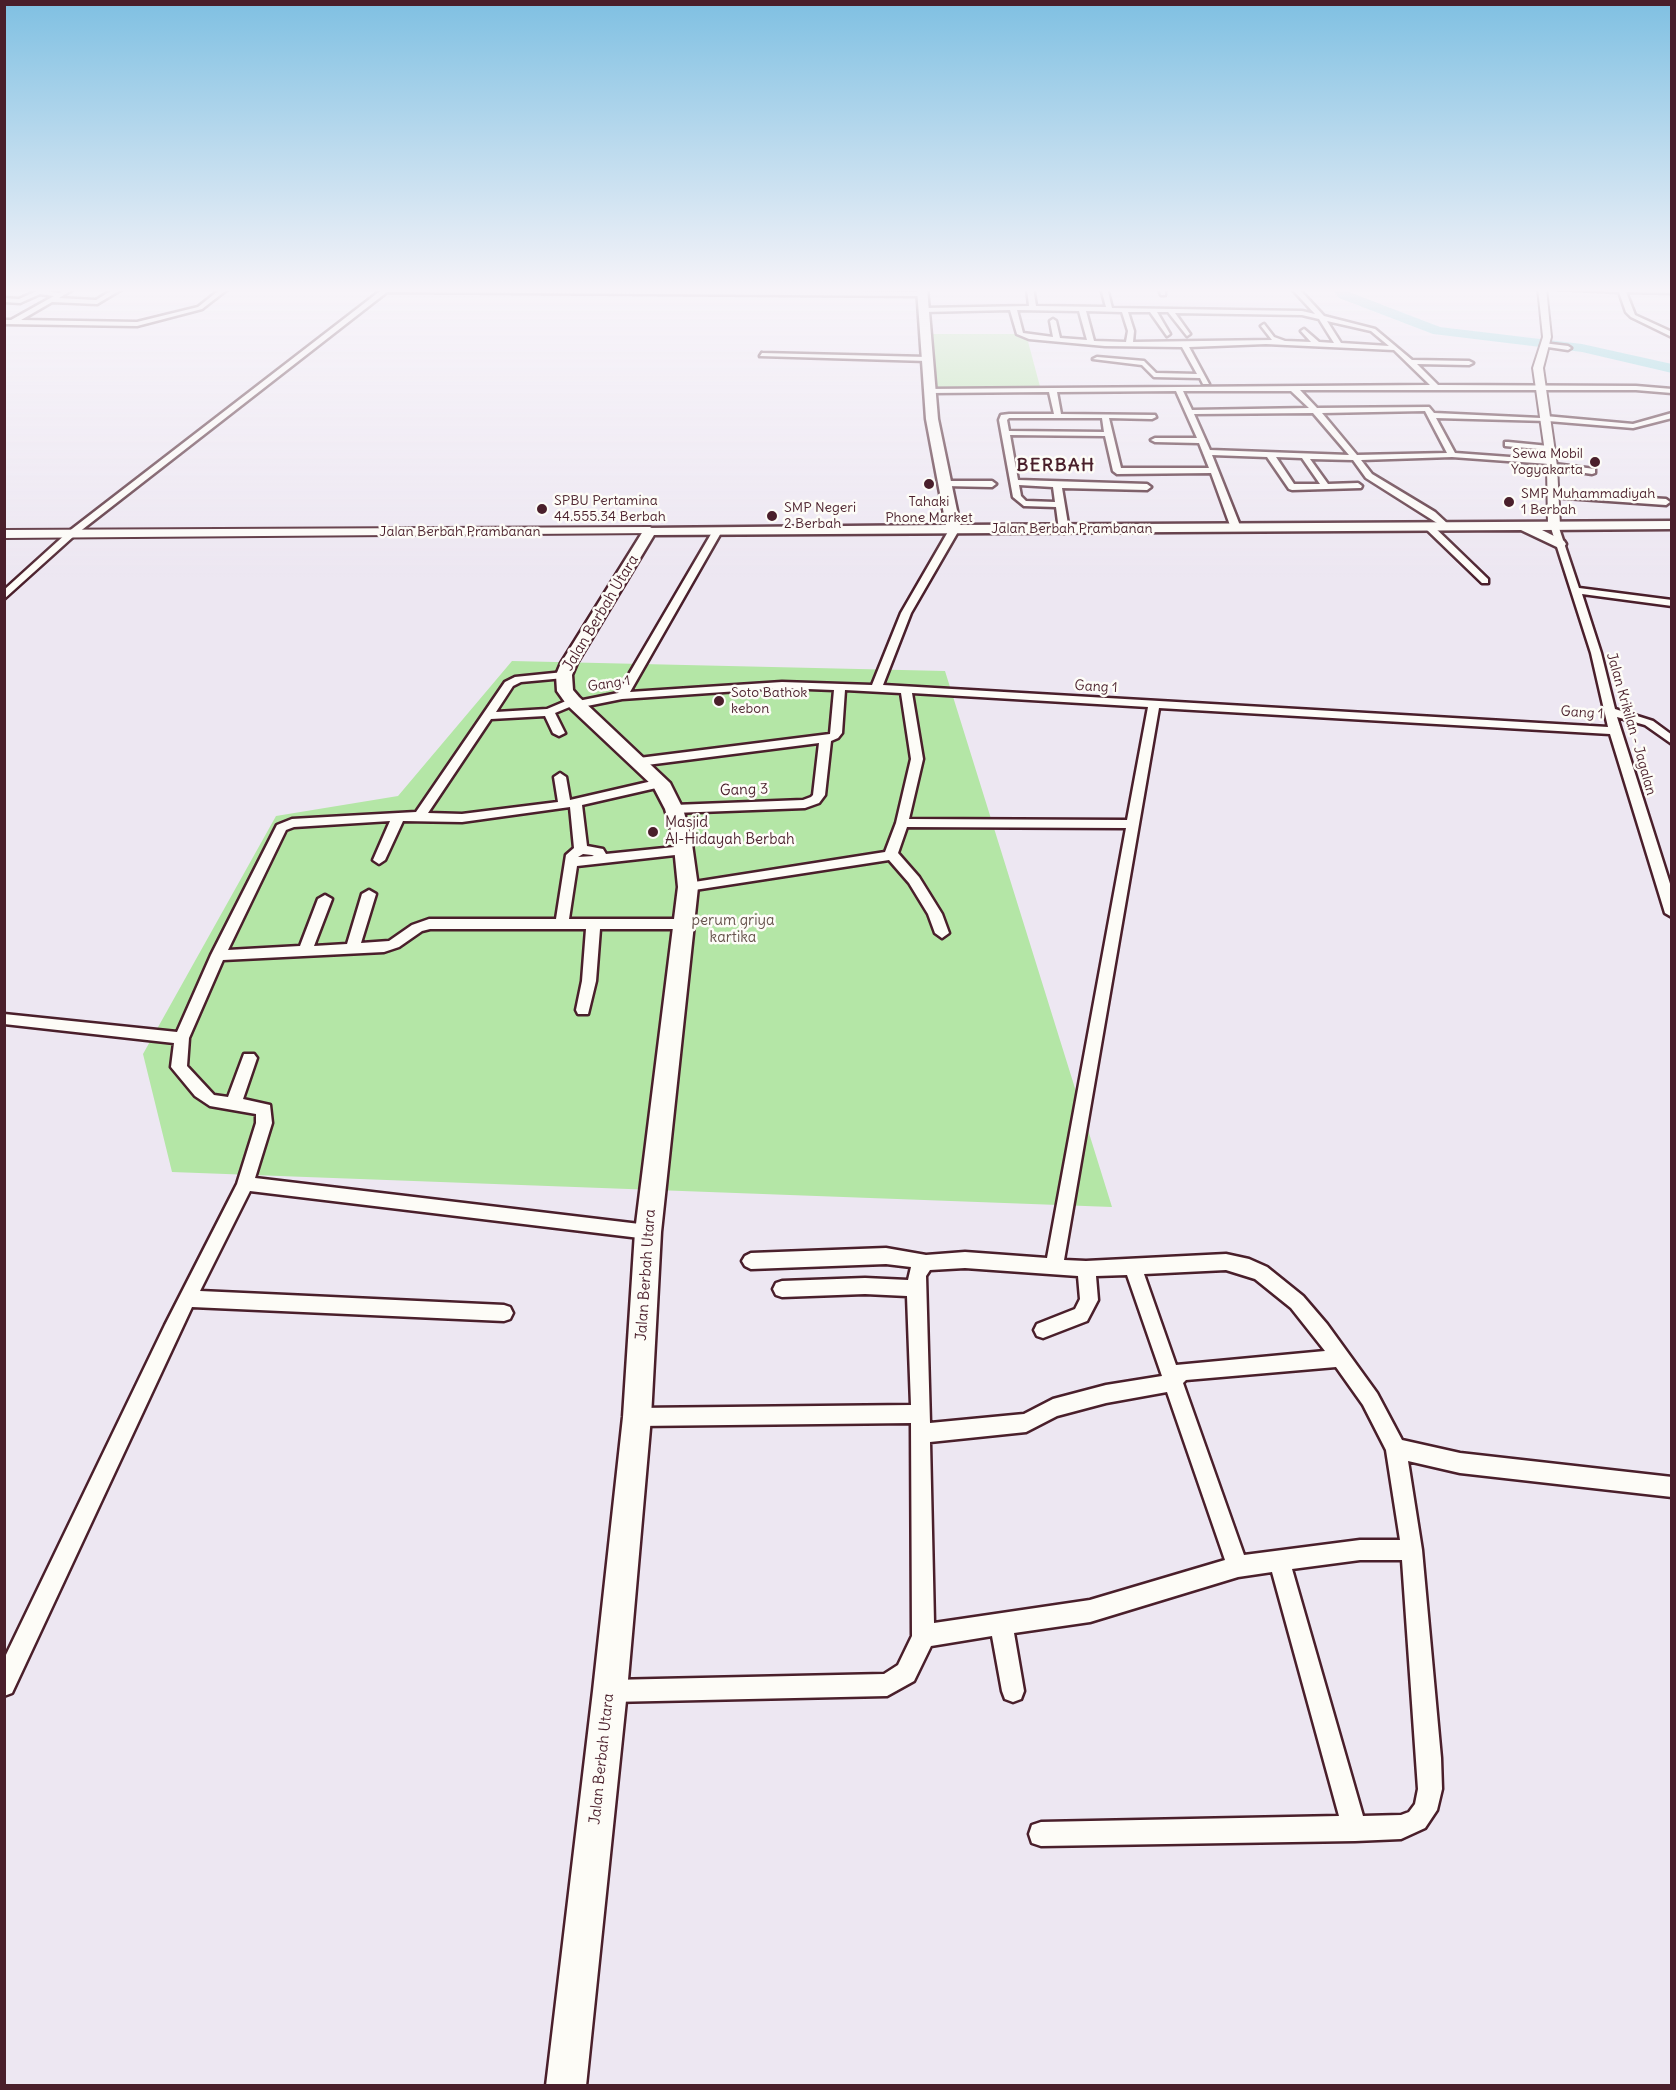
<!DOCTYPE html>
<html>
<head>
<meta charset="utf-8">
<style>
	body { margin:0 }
	#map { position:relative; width:1676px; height:2090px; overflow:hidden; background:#ede7f2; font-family:Delius,sans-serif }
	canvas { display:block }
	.frame { position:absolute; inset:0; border:6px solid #4a1f2b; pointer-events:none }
</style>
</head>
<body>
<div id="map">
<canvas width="1676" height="2090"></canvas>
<div class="frame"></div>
</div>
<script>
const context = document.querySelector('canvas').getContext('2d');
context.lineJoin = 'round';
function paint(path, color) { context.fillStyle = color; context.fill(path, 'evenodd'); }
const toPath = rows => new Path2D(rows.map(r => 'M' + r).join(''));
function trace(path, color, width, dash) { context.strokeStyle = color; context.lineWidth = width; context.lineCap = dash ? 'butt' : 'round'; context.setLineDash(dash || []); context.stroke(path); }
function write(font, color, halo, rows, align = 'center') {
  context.font = font + ' Delius,sans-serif'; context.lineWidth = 5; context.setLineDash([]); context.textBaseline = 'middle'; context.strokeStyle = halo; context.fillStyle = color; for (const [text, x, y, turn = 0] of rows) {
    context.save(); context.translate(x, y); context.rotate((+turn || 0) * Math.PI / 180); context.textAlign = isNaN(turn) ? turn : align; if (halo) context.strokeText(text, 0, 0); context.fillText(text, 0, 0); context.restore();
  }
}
paint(toPath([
	[924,334,1026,334,1042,394,930,393],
	[512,661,945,671,1112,1207,172,1172,143,1054,276,816,398,796]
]), '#b4e6a6');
paint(toPath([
	[1331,288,1345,288,1349,292,1440,327,1582,344,1672,364,1672,373,1582,352,1433,334,1339,298,1331,288]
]), '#81d3d8');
const minor = toPath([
	[67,288,75,288,59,298,96,300,116,288,122,289,97,304,52,302,21,320,137,322,198,307,222,288,229,288,202,309,137,326,4,324,4,320,11,320,54,296,40,294,20,303,4,302,4,298,19,299,39,290,59,293,67,288],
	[384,288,922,292,925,294,922,296,387,292,74,536,4,599,4,590,68,532,384,288],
	[1027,288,1033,288,1036,306,1106,307,1101,288,1107,288,1112,308,1302,311,1315,314,1291,288,1298,288,1324,316,1375,329,1412,360,1469,361,1473,363,1469,365,1417,364,1438,385,1636,386,1672,389,1672,393,1636,390,1300,390,1317,408,1429,407,1434,413,1541,418,1545,416,1633,424,1672,413,1672,418,1633,428,1548,421,1436,418,1455,453,1551,460,1554,460,1554,464,1595,469,1595,473,1592,474,1552,468,1549,468,1549,464,1452,457,1361,460,1372,474,1435,512,1449,525,1445,528,1366,478,1353,460,1310,459,1328,484,1358,483,1362,486,1361,488,1292,490,1289,489,1267,457,1212,455,1241,528,1236,531,1231,528,1211,473,1117,474,1113,471,1105,436,1010,435,1018,480,1147,484,1151,487,1147,490,1062,488,1069,530,1064,533,1059,530,1056,507,1024,506,1013,497,999,420,1001,415,1009,414,1054,414,1049,392,930,393,927,389,1430,385,1394,350,1266,344,1189,347,1209,384,1203,384,1200,378,1154,377,1142,365,1093,359,1097,357,1144,361,1156,373,1197,374,1182,347,1105,346,1029,339,1017,334,1010,310,923,312,920,310,923,308,1029,306,1027,288],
	[1017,310,1079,311,1087,340,1060,338,1056,321,1053,319,1050,321,1053,337,1023,333,1017,310],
	[1086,311,1122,312,1128,331,1126,342,1094,341,1086,311],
	[1128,312,1150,312,1167,336,1170,334,1157,312,1168,312,1187,336,1190,334,1175,313,1302,315,1319,319,1334,343,1319,342,1304,329,1301,331,1311,342,1285,341,1274,337,1264,324,1261,326,1272,340,1133,342,1134,331,1128,312],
	[1327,321,1371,331,1389,346,1341,343,1327,321],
	[1176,391,1197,438,1155,438,1151,440,1155,442,1199,443,1209,468,1121,468,1109,418,1152,419,1156,417,1155,415,1061,414,1057,392,1176,391],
	[1183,391,1291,391,1309,408,1192,410,1183,391],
	[1425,411,1447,453,1357,455,1322,413,1425,411],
	[1313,413,1349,455,1210,450,1194,414,1313,413],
	[1009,418,1102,418,1104,432,1009,431,1007,420,1009,418],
	[1276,457,1302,458,1320,484,1294,484,1276,457],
	[1019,485,1053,487,1055,502,1026,501,1021,496,1019,485],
	[1159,288,1165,288,1165,295,1161,295,1159,288],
	[1539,288,1672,289,1672,293,1626,292,1635,315,1672,332,1672,337,1631,317,1626,312,1619,292,1539,288],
	[1543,343,1568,346,1571,348,1568,350,1541,346,1543,343],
	[762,353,927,357,931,359,927,361,760,356,762,353],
	[1508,442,1549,446,1553,448,1549,450,1505,446,1505,442,1508,442],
	[947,481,992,481,996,484,992,487,944,486,944,482,947,481],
	[1554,492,1666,499,1670,502,1666,505,1551,497,1550,495,1554,492],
	[1554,522,1558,525,1579,588,1672,600,1672,606,1582,594,1601,653,1615,709,1653,721,1672,735,1672,744,1645,725,1617,717,1672,890,1672,917,1665,913,1610,734,1159,708,1064,1260,1086,1261,1226,1254,1249,1259,1267,1267,1303,1296,1327,1324,1377,1393,1402,1440,1460,1453,1672,1477,1672,1497,1460,1473,1408,1461,1422,1550,1441,1758,1442,1789,1437,1810,1425,1828,1401,1839,1355,1841,1041,1846,1032,1843,1029,1834,1032,1825,1041,1822,1339,1816,1272,1572,1238,1577,1090,1622,1014,1633,1024,1691,1021,1699,1013,1702,1005,1699,1002,1691,992,1636,931,1646,914,1681,887,1696,610,1702,602,1699,599,1691,602,1683,610,1680,884,1674,898,1665,912,1636,911,1423,637,1426,630,1424,627,1417,630,1410,637,1408,911,1405,907,1296,865,1294,782,1297,776,1295,773,1289,776,1283,782,1281,865,1278,908,1280,911,1267,886,1264,751,1269,745,1266,742,1261,745,1256,751,1253,886,1248,926,1255,965,1252,1047,1258,1126,828,907,827,898,853,919,877,942,914,949,933,942,938,935,933,928,914,909,883,889,860,688,891,681,887,688,883,885,852,896,823,911,759,901,693,845,690,842,733,838,738,831,741,825,795,819,803,805,808,674,813,668,809,674,805,803,800,811,797,813,795,819,743,639,766,633,762,639,758,830,734,834,690,782,688,622,699,577,708,572,706,555,713,565,733,559,736,553,733,545,716,491,719,428,813,462,814,558,802,554,777,560,773,566,777,570,800,661,779,667,783,665,786,582,805,587,846,603,849,606,854,684,846,690,850,684,854,577,866,569,919,684,919,691,924,684,929,600,929,596,981,588,1014,578,1014,576,1010,582,981,586,929,430,929,422,931,399,947,384,952,223,960,189,1038,187,1066,214,1095,228,1097,244,1054,254,1054,257,1058,243,1099,270,1105,272,1123,255,1178,648,1225,654,1227,657,1232,654,1237,648,1239,250,1191,200,1291,504,1305,510,1307,513,1313,510,1319,504,1321,192,1307,12,1693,4,1696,4,1659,165,1325,237,1184,256,1123,256,1114,210,1106,195,1096,171,1067,174,1043,4,1024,4,1014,177,1032,211,955,277,825,292,819,416,812,505,682,515,677,564,672,569,675,564,678,521,682,513,686,496,712,547,709,573,698,578,701,618,693,714,529,722,531,630,692,782,682,872,685,901,613,949,530,954,527,959,530,911,613,883,685,1608,727,1591,653,1550,525,1554,522],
	[912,693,1148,707,1127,820,909,819,923,759,912,693],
	[570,807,574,848,566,855,556,919,429,919,412,925,389,941,361,943,376,894,369,890,362,894,347,944,314,946,332,899,325,895,318,899,300,946,228,950,286,830,294,827,390,821,373,860,379,864,385,860,403,821,462,822,570,807],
	[583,854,592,855,594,856,578,857,583,854],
	[965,1268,1078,1276,1080,1299,1075,1309,1037,1324,1034,1330,1037,1336,1043,1338,1087,1321,1098,1300,1096,1276,1127,1275,1162,1376,1106,1385,1053,1399,1024,1414,930,1423,926,1276,930,1270,965,1268],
	[1226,1270,1255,1279,1291,1308,1325,1351,1176,1365,1144,1274,1226,1270],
	[1336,1367,1363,1405,1386,1450,1400,1540,1360,1540,1244,1555,1183,1383,1186,1380,1336,1367],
	[1167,1392,1225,1560,1090,1600,934,1623,930,1442,1026,1432,1057,1416,1106,1403,1167,1392],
	[1360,1560,1402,1560,1418,1789,1415,1804,1409,1812,1401,1815,1363,1816,1292,1569,1360,1560],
	[1425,524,1431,524,1488,579,1488,583,1482,583,1425,528,1425,524]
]);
const tertiary = toPath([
	[1538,288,1546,288,1551,337,1543,368,1557,466,1560,525,1554,529,1548,525,1547,466,1533,368,1543,337,1538,288],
	[650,527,656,531,654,533,4,538,4,530,650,527]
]);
const secondary = toPath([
	[917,288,927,288,938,419,960,525,1672,521,1672,529,1542,530,1564,541,1566,544,1564,547,1559,548,1521,530,654,535,577,663,572,675,573,690,579,697,670,783,683,809,691,837,698,887,661,1232,651,1417,627,1691,586,2086,546,2086,593,1691,623,1417,635,1232,678,887,673,837,665,809,653,786,567,705,557,691,556,675,561,663,645,528,946,525,926,419,917,288]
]);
trace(minor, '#4a1f2b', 5);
trace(tertiary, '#4a1f2b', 4);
trace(secondary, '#4a1f2b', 5);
paint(minor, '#fdfcf7');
paint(tertiary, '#fdfcf7');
paint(secondary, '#fdfcf7');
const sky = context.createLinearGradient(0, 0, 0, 581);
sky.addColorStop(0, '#7fc0e2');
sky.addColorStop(0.5, '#f7f4f9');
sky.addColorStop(1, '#f7f4f900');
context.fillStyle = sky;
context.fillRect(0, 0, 1676, 581);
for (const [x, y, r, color] of [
	[1595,462,6,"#4a1f2b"],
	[929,484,6,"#4a1f2b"],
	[1509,502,6,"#4a1f2b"],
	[542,509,6,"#4a1f2b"],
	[772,516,6,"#4a1f2b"],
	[719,701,6,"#4a1f2b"],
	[653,832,6,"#4a1f2b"]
]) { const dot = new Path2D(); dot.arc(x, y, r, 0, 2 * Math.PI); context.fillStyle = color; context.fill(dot); trace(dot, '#fdfcf7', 2); }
write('14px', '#4a1f2b', '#fdfcf7', [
	["Sewa Mobil",1583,454,"right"],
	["Yogyakarta",1583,470,"right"],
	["SMP Muhammadiyah",1521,494],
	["1 Berbah",1521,510],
	["SPBU Pertamina",554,501],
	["44.555.34 Berbah",554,517],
	["Tahaki",929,502,"center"],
	["Phone Market",929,518,"center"],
	["SMP Negeri",784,508],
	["2 Berbah",784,524],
	["Soto Bathok",731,693],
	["kebon",731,709]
], 'left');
write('14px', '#4a1f2b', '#fdfcf7', [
	["Jalan Berbah Prambanan",1072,529],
	["Jalan Berbah Prambanan",460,532],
	["Gang 1",609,684,-9],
	["Gang 1",1096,687,3],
	["Gang 1",1582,713,4],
	["Jalan Krikilan - Jagalan",1631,724,74]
]);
write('15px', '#4a1f2b', '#fdfcf7', [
	["Jalan Berbah Utara",601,613,-59],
	["Gang 3",744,790,-2],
	["Jalan Berbah Utara",646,1275,-86],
	["Jalan Berbah Utara",602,1759,-84]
]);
write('15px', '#4a1f2b', '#fdfcf7', [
	["Masjid",665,823],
	["Al-Hidayah Berbah",665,840]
], 'left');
write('15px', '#64514a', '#fdfcf7', [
	["perum griya",733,921],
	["kartika",733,938]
]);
context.letterSpacing = '1.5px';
write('bold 18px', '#4a1f2b', '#fdfcf7', [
	["BERBAH",1056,466]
]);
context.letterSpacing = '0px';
</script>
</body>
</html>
